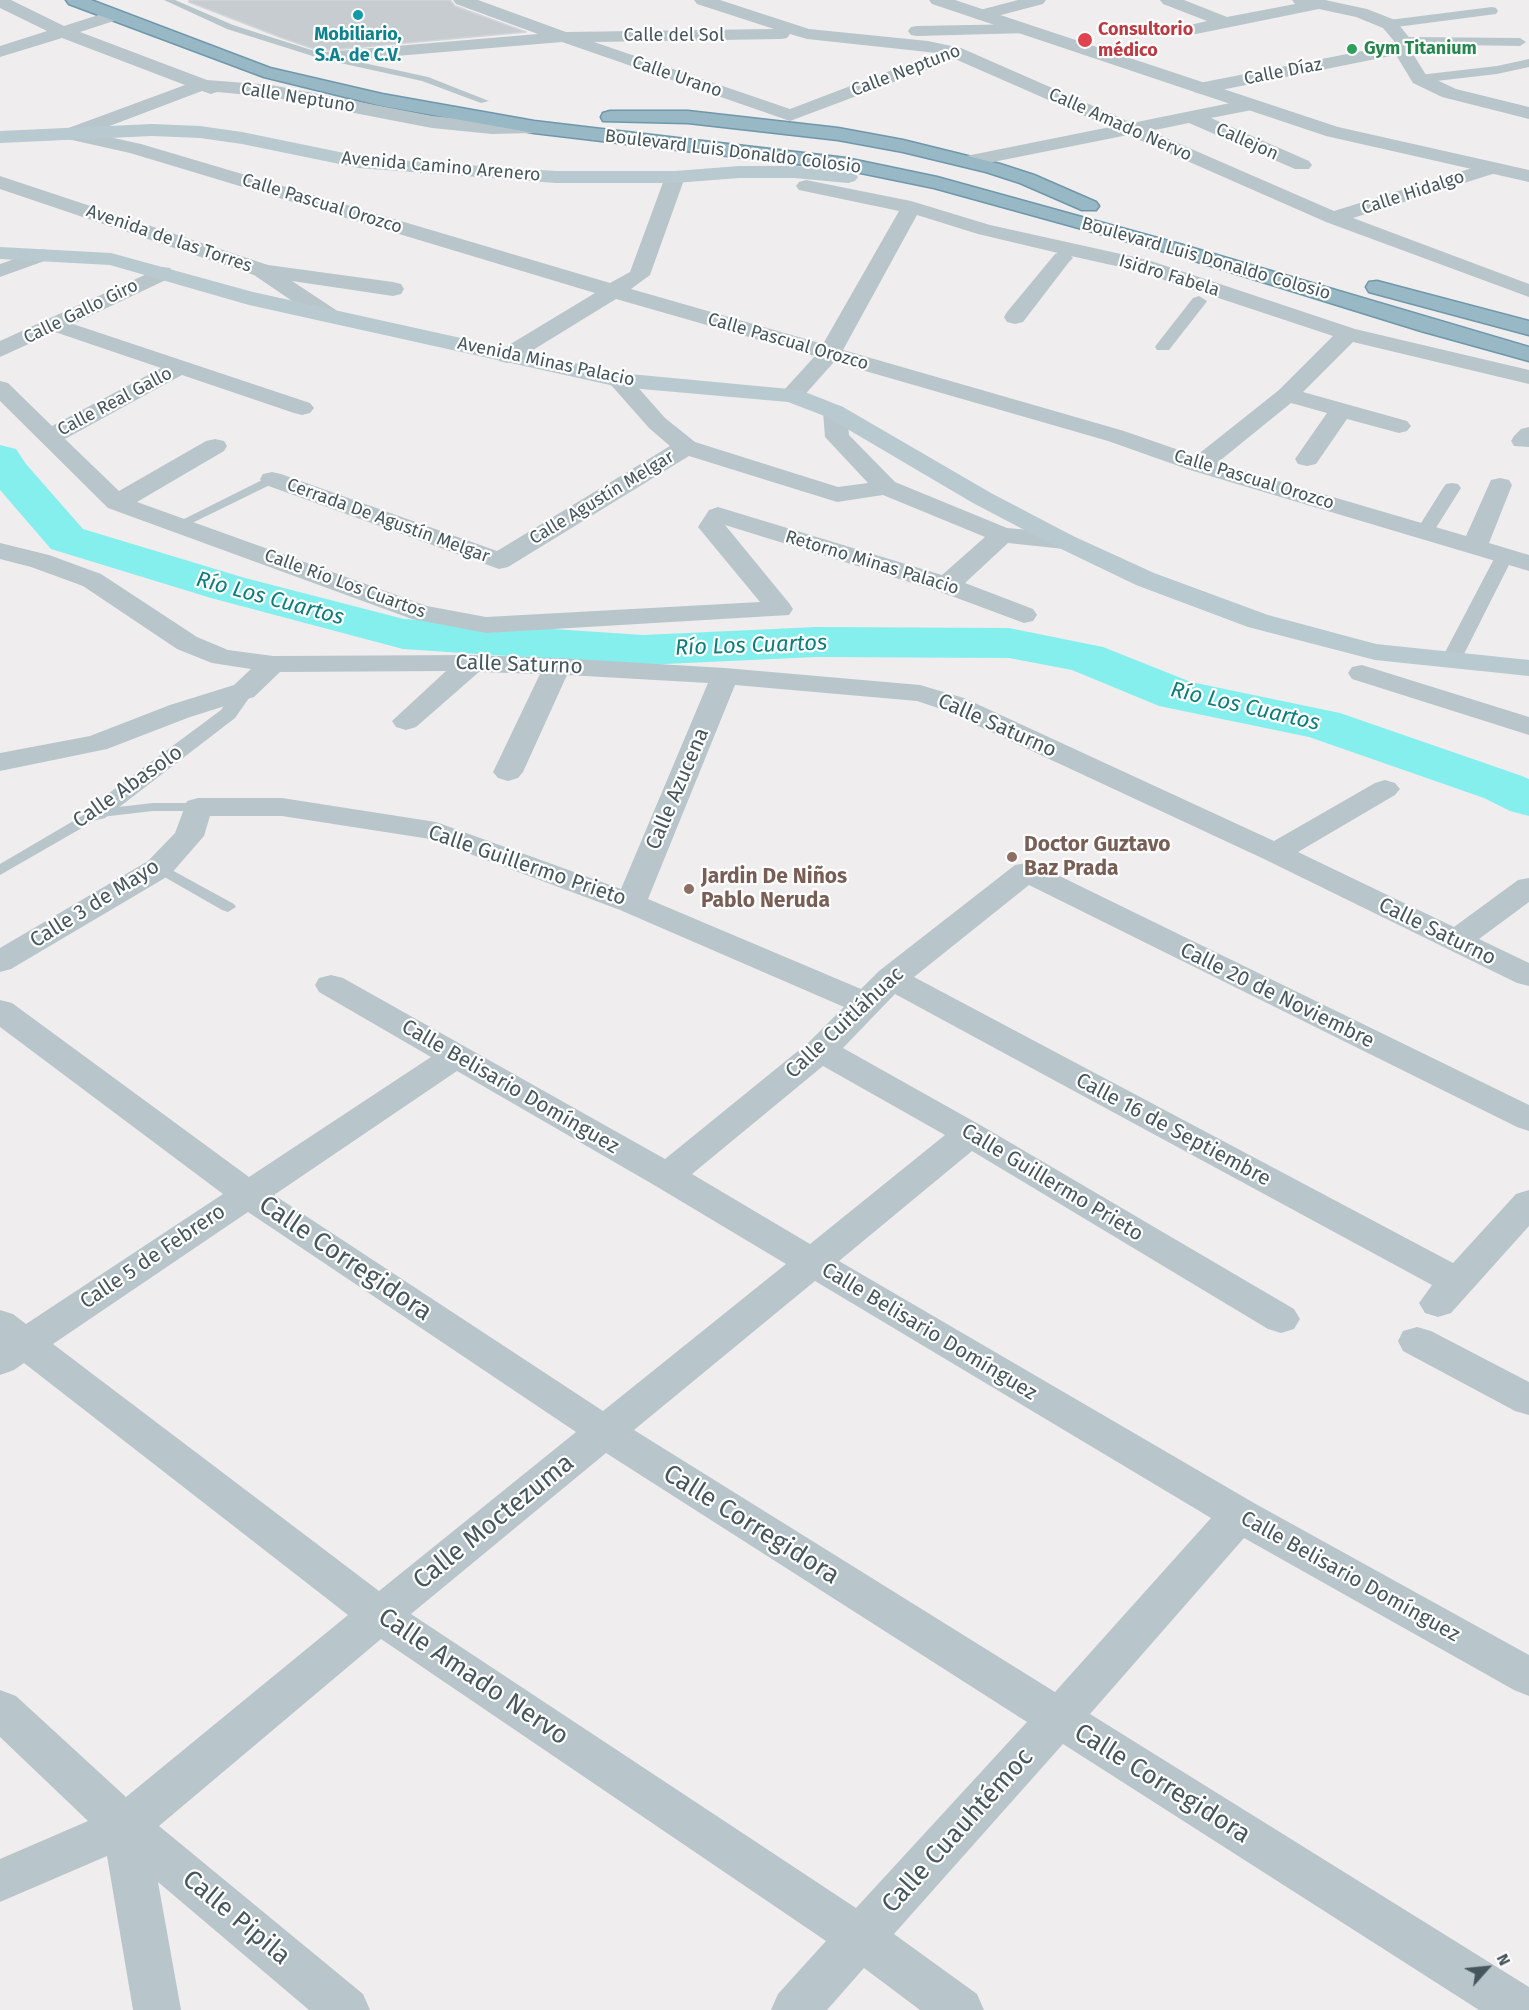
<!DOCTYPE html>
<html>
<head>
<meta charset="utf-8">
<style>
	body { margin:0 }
	#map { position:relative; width:1529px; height:2010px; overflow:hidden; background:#f0edee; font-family:"Fira Sans",sans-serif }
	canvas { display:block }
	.north { position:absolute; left:1457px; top:1938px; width:60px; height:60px; -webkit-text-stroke:4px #fff; paint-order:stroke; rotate:63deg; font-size:16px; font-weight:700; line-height:24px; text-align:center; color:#45565c }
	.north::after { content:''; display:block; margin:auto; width:21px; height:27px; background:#45565c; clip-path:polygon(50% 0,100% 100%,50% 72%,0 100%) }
</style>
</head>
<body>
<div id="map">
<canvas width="1529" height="2010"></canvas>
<div class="north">N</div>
</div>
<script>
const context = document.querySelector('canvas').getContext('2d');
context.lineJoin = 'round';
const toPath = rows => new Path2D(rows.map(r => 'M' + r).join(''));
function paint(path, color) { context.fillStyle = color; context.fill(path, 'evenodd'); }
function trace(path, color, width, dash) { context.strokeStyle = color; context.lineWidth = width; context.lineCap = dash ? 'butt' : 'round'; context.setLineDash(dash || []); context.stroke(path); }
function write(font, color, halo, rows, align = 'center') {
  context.font = font + ' "Fira Sans",sans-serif'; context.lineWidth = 4.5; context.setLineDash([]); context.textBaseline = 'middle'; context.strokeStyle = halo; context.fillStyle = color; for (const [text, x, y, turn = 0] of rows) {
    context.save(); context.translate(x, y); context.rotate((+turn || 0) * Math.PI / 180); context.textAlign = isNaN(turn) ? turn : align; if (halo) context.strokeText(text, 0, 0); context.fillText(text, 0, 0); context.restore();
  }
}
paint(toPath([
	[0,445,16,449,26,464,83,529,245,578,404,619,643,635,816,627,1009,628,1103,647,1191,682,1340,713,1522,776,1529,779,1529,816,1510,811,1484,798,1309,737,1159,706,1072,670,1009,658,816,657,643,665,403,649,211,598,51,549,0,490,0,445]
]), '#85efee');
const building = toPath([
	[189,0,450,0,455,6,526,32,320,51,282,38,189,2,189,0]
]);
paint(building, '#c7ccd1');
trace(building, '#d1d5d9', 1.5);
const trunk = toPath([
	[66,0,91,0,270,68,382,94,534,121,846,158,937,177,1183,245,1529,347,1529,361,1421,331,1169,253,934,188,846,170,534,133,382,106,264,77,69,4,66,0],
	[610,111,688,111,838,128,903,140,1000,164,1034,175,1096,202,1099,206,1096,210,1082,210,1020,183,986,172,903,152,838,140,688,123,603,121,601,117,603,113,610,111],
	[1377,281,1529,321,1529,335,1369,292,1366,287,1369,282,1377,281]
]);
trace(trunk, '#6e98aa', 3);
paint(toPath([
	[164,0,175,0,233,25,327,55,428,77,489,101,481,103,422,81,322,59,227,29,164,0],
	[272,475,278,479,276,482,184,527,180,528,174,524,272,475],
	[153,803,198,803,205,807,198,811,153,811,101,817,0,875,0,864,92,810,153,803],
	[159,863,234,904,236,907,228,912,222,910,154,871,151,868,154,865,159,863]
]), '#b8c6cb');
paint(toPath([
	[1492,7,1496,8,1498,11,1496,14,1389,28,1383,24,1389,20,1492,7],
	[1403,37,1520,38,1526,42,1520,46,1398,44,1397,41,1398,38,1403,37],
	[1529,59,1529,67,1497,74,1419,83,1412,79,1419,75,1497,66,1529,59],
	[1199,296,1207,301,1205,304,1169,350,1157,350,1155,347,1157,344,1193,298,1199,296],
	[1452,483,1458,484,1461,488,1434,531,1432,535,1418,535,1416,531,1443,488,1446,484,1452,483],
	[1504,551,1511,553,1513,557,1462,658,1459,662,1452,664,1445,662,1442,658,1495,557,1497,553,1504,551],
	[244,685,251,687,254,691,235,718,105,818,97,820,89,818,86,813,89,808,221,710,237,687,244,685]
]), '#b8c6cb');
paint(toPath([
	[0,0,11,0,64,26,111,11,117,12,120,16,117,20,80,32,207,80,271,85,432,116,492,122,541,123,544,127,541,131,534,133,492,134,432,128,271,97,217,92,211,94,202,91,91,133,141,144,610,283,630,272,665,177,668,173,682,173,685,177,650,275,631,289,823,344,899,211,799,190,796,186,799,182,806,180,911,201,990,225,1148,260,1355,329,1529,370,1529,384,1353,342,1303,392,1407,421,1411,426,1407,431,1399,433,1347,419,1316,464,1307,466,1298,464,1295,459,1327,413,1291,403,1217,463,1466,536,1491,480,1500,478,1509,480,1512,485,1489,543,1529,555,1529,571,1190,470,1108,441,834,362,800,400,792,402,784,400,780,395,784,390,815,356,616,299,515,361,507,363,499,361,496,356,499,351,595,293,130,153,63,138,60,134,63,130,185,85,62,38,0,57,0,46,47,31,0,8,0,0],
	[917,215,978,234,1058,253,1055,254,1007,312,1004,317,1007,322,1015,324,1023,322,1069,262,1073,258,1071,256,1134,270,1333,336,1279,390,1196,456,1124,431,843,350,917,215],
	[453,0,478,0,566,32,774,29,697,4,694,0,720,0,809,29,928,41,961,48,1132,123,1250,99,1257,101,1259,105,1257,109,1211,118,1309,161,1312,165,1309,169,1295,169,1189,123,1150,131,1334,211,1485,164,1499,164,1502,168,1499,172,1353,218,1529,284,1529,297,1326,222,1128,135,968,167,961,165,958,161,961,157,1110,127,955,59,790,121,562,42,325,62,319,61,316,57,319,53,325,52,538,34,456,4,453,0],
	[790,34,807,39,937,53,790,109,594,42,781,39,787,38,790,34],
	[1018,0,1046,0,1043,4,982,20,976,19,973,15,976,11,1018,0],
	[1160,0,1184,0,1227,17,1295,4,1292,0,1325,0,1367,9,1395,20,1412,41,1410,49,1426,75,1456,89,1529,107,1529,119,1442,97,1413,83,1396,55,1201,94,1194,92,1192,88,1194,84,1393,45,1394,41,1383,28,1356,17,1319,9,1196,34,1190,33,1187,29,1190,25,1207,21,1163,4,1160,0],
	[1023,24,1029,25,1032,29,1029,33,917,36,911,35,908,31,911,27,917,26,1023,24],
	[0,176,268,265,393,282,401,284,404,289,401,294,393,296,292,281,336,310,339,315,336,320,328,322,320,320,254,275,0,189,0,176],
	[43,249,50,251,54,255,50,259,0,277,0,264,43,249],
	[162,267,170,268,173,273,170,278,73,324,310,403,314,408,310,413,302,415,294,413,182,375,65,439,119,491,206,441,215,439,224,441,227,446,224,451,137,502,427,606,486,617,760,602,698,527,709,510,718,507,942,575,985,537,883,495,837,502,689,456,508,567,499,569,263,484,260,479,263,474,272,472,281,474,497,551,670,446,649,428,611,385,607,380,611,375,619,373,627,375,665,418,695,442,838,487,868,483,825,437,823,412,827,407,835,405,843,407,847,412,849,435,895,482,1007,528,1064,533,1073,536,1077,541,1073,546,1064,549,1008,543,965,583,1033,609,1037,615,1033,621,1024,623,938,591,725,525,789,603,793,609,789,615,486,633,412,619,108,508,0,401,0,381,8,383,52,426,161,368,55,332,0,357,0,341,162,267],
	[1529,427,1529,447,1514,446,1511,441,1514,436,1521,429,1529,427],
	[0,543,49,555,101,574,197,637,228,650,273,656,472,655,557,658,725,668,920,685,964,698,1274,841,1375,783,1385,780,1395,783,1400,789,1395,795,1298,852,1454,927,1518,880,1529,878,1529,902,1479,939,1529,963,1529,986,1517,983,1264,859,944,710,917,701,735,685,648,899,861,989,879,971,1015,865,1026,863,1037,865,1529,1105,1529,1131,1517,1127,1029,885,914,977,1453,1263,1516,1194,1529,1190,1529,1226,1451,1313,1438,1317,1425,1313,1419,1303,1432,1285,895,994,843,1048,982,1126,1294,1309,1300,1319,1294,1329,1281,1333,1268,1329,972,1151,839,1261,1254,1503,1529,1655,1529,1696,1514,1690,1244,1538,1090,1714,1529,1987,1529,2010,1479,2010,1063,1744,894,1934,977,1994,984,2010,920,2010,864,1968,827,2010,771,2010,778,1994,826,1941,381,1639,159,1826,363,1994,370,2010,309,2010,158,1882,181,2010,133,2010,107,1856,0,1902,0,1859,88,1821,0,1737,0,1690,16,1696,126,1797,348,1615,24,1363,14,1370,0,1375,0,1310,13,1314,26,1324,223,1194,0,1027,0,1000,12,1003,249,1177,431,1057,319,992,315,985,319,978,331,975,343,978,665,1159,809,1042,844,1007,620,910,430,839,282,816,210,816,204,836,170,875,11,969,0,972,0,948,148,861,175,833,187,801,198,798,282,798,436,822,621,889,708,683,567,675,523,772,518,778,508,781,498,778,493,772,540,674,479,672,416,727,406,730,396,727,392,721,446,671,280,672,254,697,190,717,107,749,0,771,0,753,90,736,170,705,234,685,251,669,212,663,177,649,83,586,31,567,0,559,0,543],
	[823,1066,945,1135,810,1244,692,1174,823,1066],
	[457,1071,654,1185,786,1264,603,1411,274,1195,457,1071],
	[248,1212,576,1432,379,1591,53,1344,248,1212],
	[815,1281,1211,1518,1055,1692,634,1430,815,1281],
	[606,1453,1027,1722,856,1908,411,1614,606,1453],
	[1362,665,1529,717,1529,735,1352,679,1348,673,1352,667,1362,665],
	[1417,1327,1431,1331,1529,1382,1529,1415,1515,1411,1403,1351,1398,1341,1403,1331,1417,1327]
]), '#b8c6cb');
paint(toPath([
	[929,0,955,0,1338,127,1529,170,1529,182,1326,136,932,4,929,0]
]), '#b8c6cb');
paint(toPath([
	[152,124,200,126,242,132,359,156,421,162,556,171,675,171,739,166,794,166,848,171,855,173,858,177,855,181,848,183,794,178,739,178,675,183,556,183,359,168,242,144,200,138,152,136,0,143,0,131,152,124],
	[0,247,111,253,253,292,619,373,800,390,843,407,991,493,1073,536,1154,573,1268,615,1376,644,1529,660,1529,676,1375,660,1248,627,1136,585,1055,546,973,503,827,417,788,402,619,387,249,305,110,265,0,259,0,247]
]), '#b8c9d0');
paint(trunk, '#98b8c6');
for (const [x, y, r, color] of [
	[358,15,6,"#0f9aa8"],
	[1085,40,8,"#e0444e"],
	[1352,49,6,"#2e9e5b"],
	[1012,857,6,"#8d6e63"],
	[689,889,6,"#8d6e63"]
]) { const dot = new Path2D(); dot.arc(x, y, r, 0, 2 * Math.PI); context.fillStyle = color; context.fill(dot); trace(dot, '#fff', 2); }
write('bold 18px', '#be3a42', '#fff', [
	["Consultorio",1098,30],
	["médico",1098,51]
], 'left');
write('bold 18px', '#0d838f', '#fff', [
	["Mobiliario,",358,35],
	["S.A. de C.V.",358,56]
]);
write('18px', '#45565c', '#fff', [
	["Calle del Sol",674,36],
	["Calle Neptuno",906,71,-21],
	["Calle Díaz",1283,72,-11],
	["Calle Urano",677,77,19],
	["Calle Neptuno",298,98,9],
	["Calle Amado Nervo",1120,125,24],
	["Callejon",1247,142,24],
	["Boulevard Luis Donaldo Colosio",733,152,7],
	["Avenida Camino Arenero",441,167,5],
	["Calle Hidalgo",1413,193,-18],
	["Calle Pascual Orozco",322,204,17],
	["Avenida de las Torres",169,239,19],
	["Boulevard Luis Donaldo Colosio",1206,259,16],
	["Isidro Fabela",1169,276,17],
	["Calle Gallo Giro",81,312,-26],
	["Calle Pascual Orozco",788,342,16],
	["Avenida Minas Palacio",546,362,12],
	["Calle Real Gallo",115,402,-28],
	["Calle Pascual Orozco",1254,480,17],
	["Calle Agustín Melgar",602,498,-31],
	["Cerrada De Agustín Melgar",388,521,20],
	["Retorno Minas Palacio",872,563,17],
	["Calle Río Los Cuartos",345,584,20]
]);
write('bold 18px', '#27864d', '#fff', [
	["Gym Titanium",1364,49]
], 'left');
write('21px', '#45565c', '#fff', [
	["Calle Saturno",519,665,2],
	["Calle Saturno",997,726,24],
	["Calle Abasolo",128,787,-35],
	["Calle Azucena",678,789,-67],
	["Calle Guillermo Prieto",527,866,19],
	["Calle 3 de Mayo",95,904,-32],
	["Calle Saturno",1437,932,26],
	["Calle 20 de Noviembre",1277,996,26],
	["Calle Cuitláhuac",845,1023,-43],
	["Calle Belisario Domínguez",510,1087,30],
	["Calle 16 de Septiembre",1173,1130,28],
	["Calle Guillermo Prieto",1052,1183,31],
	["Calle 5 de Febrero",153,1257,-34],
	["Calle Belisario Domínguez",929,1332,31],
	["Calle Belisario Domínguez",1350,1577,29]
]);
write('bold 21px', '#785e54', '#fff', [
	["Doctor Guztavo",1024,845],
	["Baz Prada",1024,869],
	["Jardin De Niños",701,877],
	["Pablo Neruda",701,901]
], 'left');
write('italic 22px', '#0a7e7d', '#fff', [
	["Río Los Cuartos",270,599,15],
	["Río Los Cuartos",751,646,-2],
	["Río Los Cuartos",1245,707,13]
]);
write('26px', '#45565c', '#fff', [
	["Calle Corregidora",345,1259,34],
	["Calle Moctezuma",494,1522,-39],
	["Calle Corregidora",751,1525,32],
	["Calle Amado Nervo",473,1677,34],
	["Calle Corregidora",1162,1784,32],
	["Calle Cuauhtémoc",958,1831,-48],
	["Calle Pipila",236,1918,40]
]);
</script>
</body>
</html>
